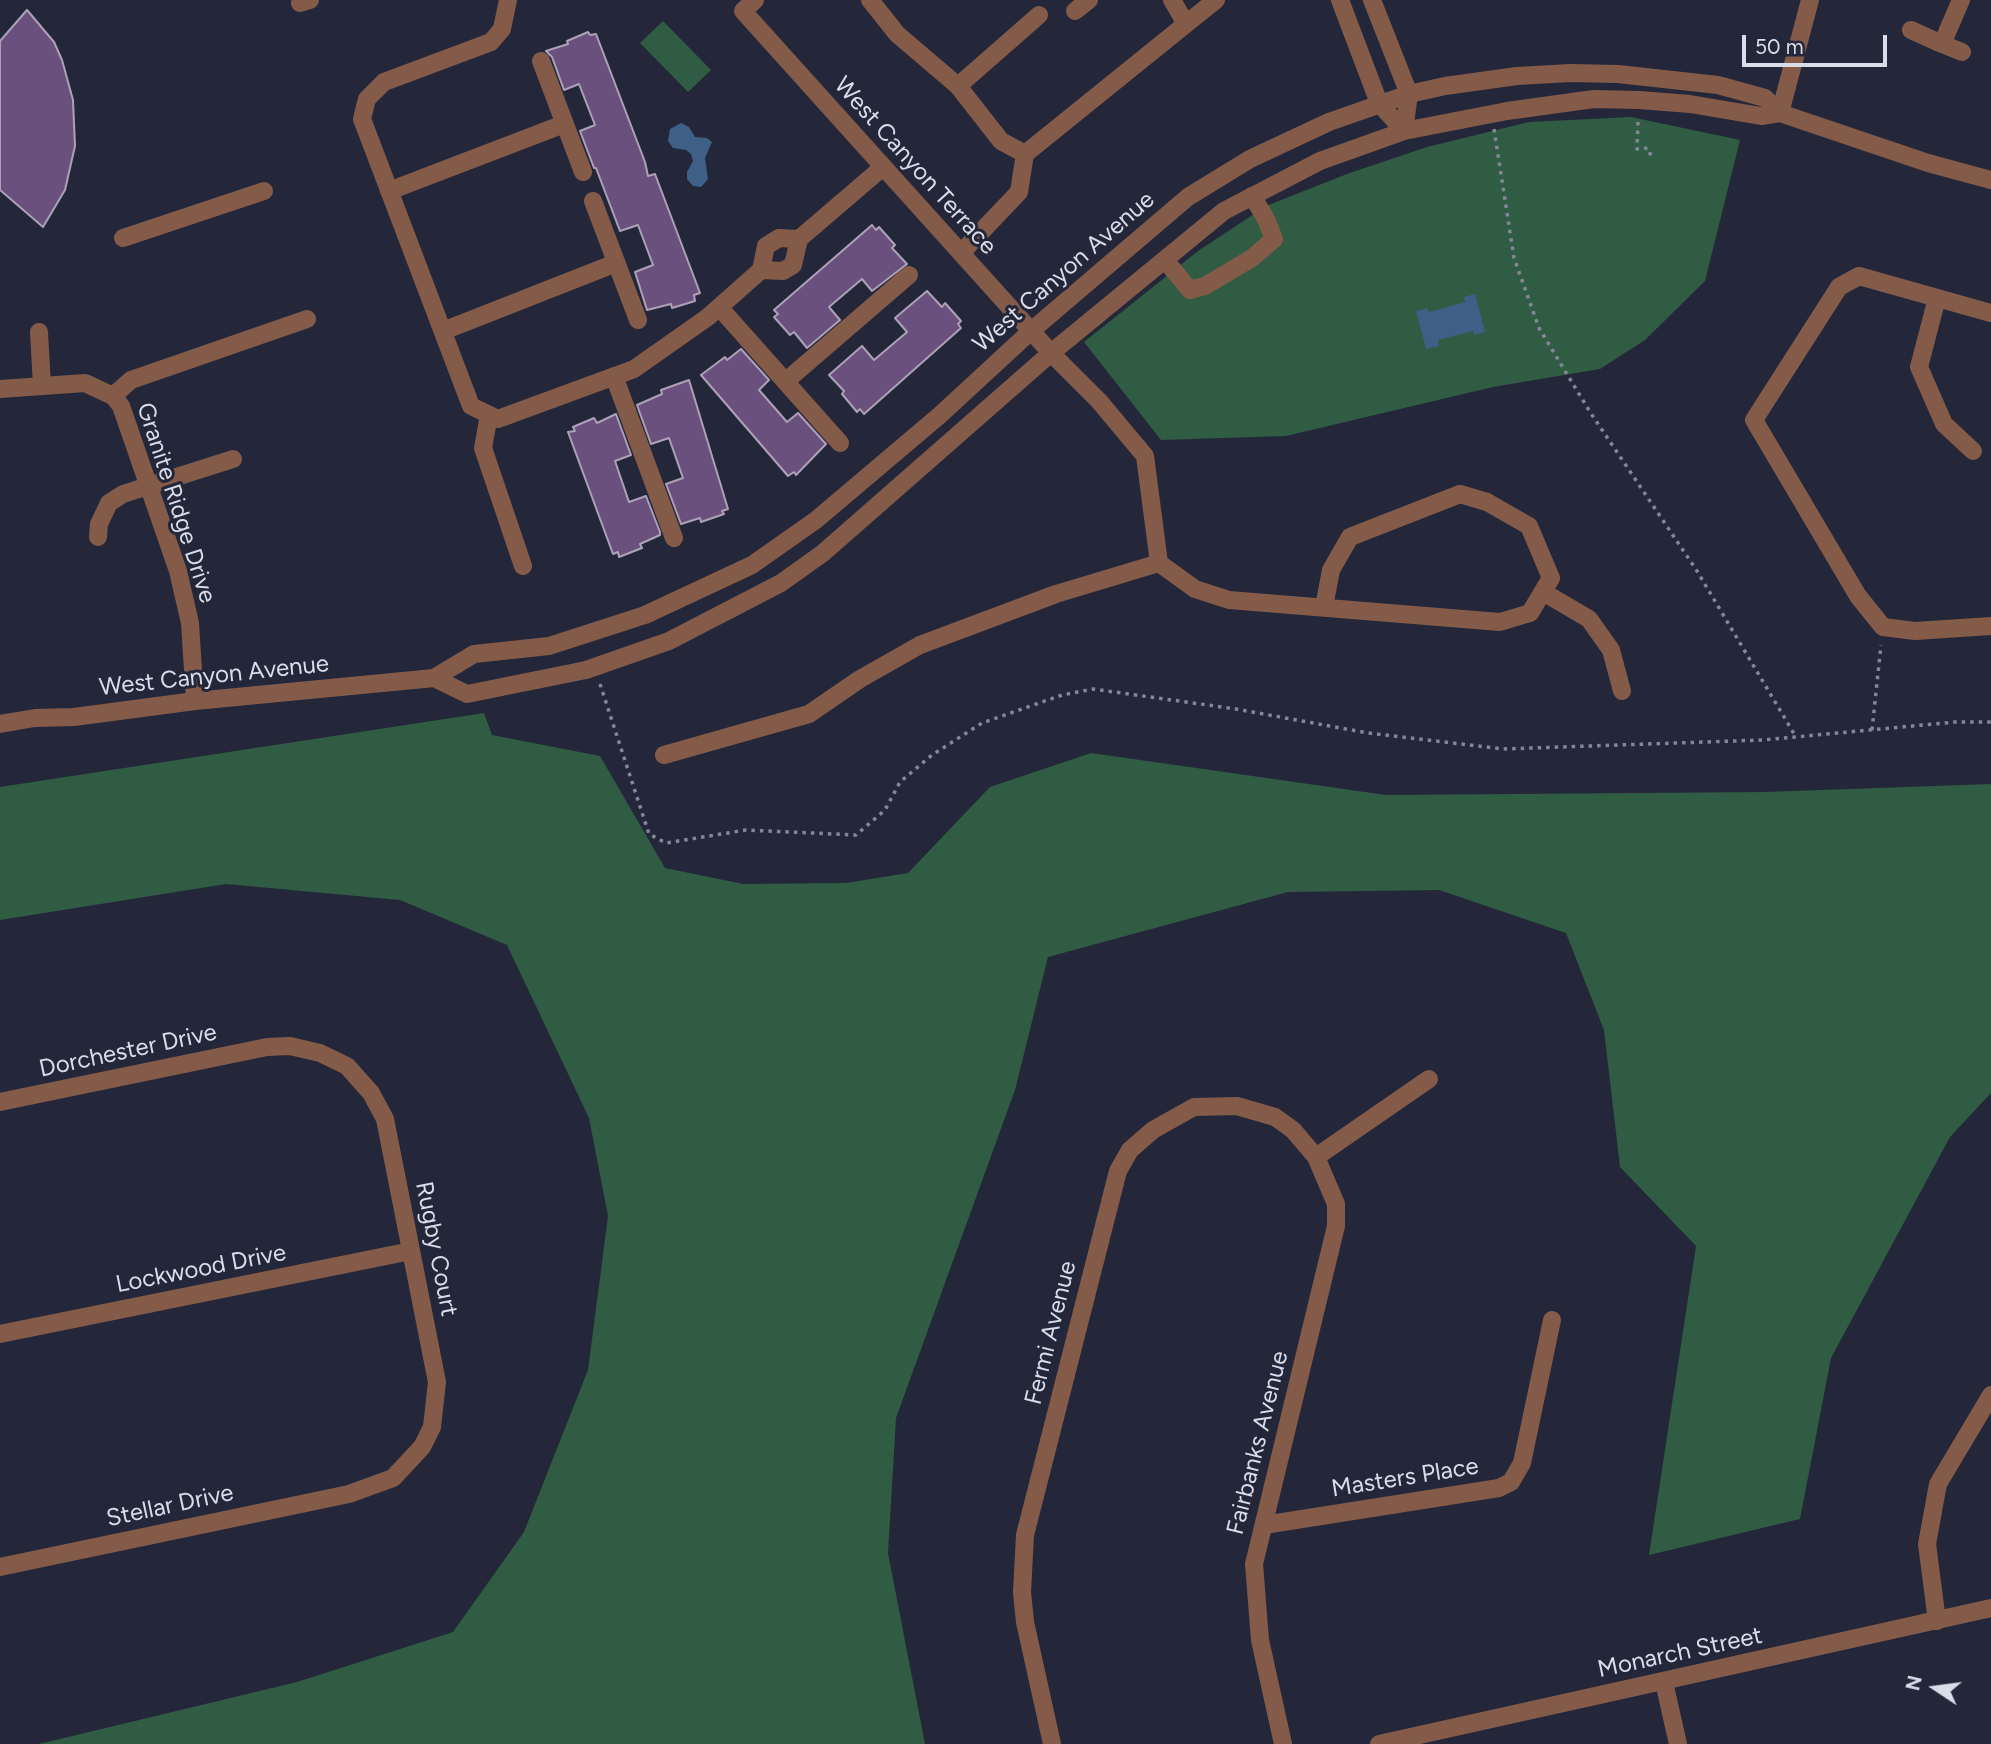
<!DOCTYPE html>
<html>
<head>
<meta charset="utf-8">
<style>
	body { margin:0 }
	#map { position:relative; width:1991px; height:1744px; overflow:hidden; background:#24273a; font-family:Figtree,sans-serif }
	canvas { display:block }
	.north { position:absolute; left:1900px; top:1653px; width:70px; height:70px; -webkit-text-stroke:5px #24273a; paint-order:stroke; rotate:283deg; font-size:19px; font-weight:700; line-height:28px; text-align:center; color:#d9dce9 }
	.north::after { content:''; display:block; margin:auto; width:24px; height:32px; background:#d9dce9; clip-path:polygon(50% 0,100% 100%,50% 72%,0 100%) }
	.scale { position:absolute; left:1742px; top:35px; width:145px; height:32px; box-sizing:border-box; border:4px solid #d9dce9; border-top:0; padding-left:9px; font-size:21px; line-height:24px; white-space:nowrap; color:#d9dce9; -webkit-text-stroke:5px #24273a; paint-order:stroke }
</style>
</head>
<body>
<div id="map">
<canvas width="1991" height="1744"></canvas>
<div class="north">N</div>
<div class="scale">50 m</div>
</div>
<script>
const context = document.querySelector('canvas').getContext('2d');
context.lineJoin = 'round';
function paint(path, color) { context.fillStyle = color; context.fill(path, 'evenodd'); }
const toPath = rows => new Path2D(rows.map(r => 'M' + r).join(''));
function trace(path, color, width, dash) { context.strokeStyle = color; context.lineWidth = width; context.lineCap = dash ? 'butt' : 'round'; context.setLineDash(dash || []); context.stroke(path); }
function write(font, color, halo, rows, align = 'center') {
  context.font = font + ' Figtree,sans-serif'; context.lineWidth = 6; context.setLineDash([]); context.textBaseline = 'middle'; context.strokeStyle = halo; context.fillStyle = color; for (const [text, x, y, turn = 0] of rows) {
    context.save(); context.translate(x, y); context.rotate((+turn || 0) * Math.PI / 180); context.textAlign = isNaN(turn) ? turn : align; if (halo) context.strokeText(text, 0, 0); context.fillText(text, 0, 0); context.restore();
  }
}
paint(toPath([
	[663,21,711,70,688,92,640,43],
	[1631,117,1740,140,1705,281,1645,340,1600,369,1493,387,1286,436,1161,440,1084,342,1198,251,1266,206,1347,174,1427,147,1529,122],
	[484,713,492,735,600,756,665,868,743,884,846,883,908,873,990,787,1091,753,1386,795,1765,792,1991,784,1991,1093,1950,1137,1831,1358,1800,1519,1649,1555,1696,1246,1620,1167,1604,1030,1566,933,1439,890,1288,892,1048,957,1015,1090,896,1418,888,1553,925,1744,39,1744,297,1682,453,1632,524,1532,588,1370,608,1216,589,1118,507,945,400,900,226,884,0,920,0,787]
]), '#2f5c42');
paint(toPath([
	[681,123,689,127,695,137,707,138,712,142,705,158,708,179,701,187,693,186,687,179,687,172,693,161,691,154,686,150,673,148,668,141,670,129],
	[1475,294,1485,332,1474,335,1473,331,1438,340,1439,346,1426,349,1416,311,1427,308,1429,312,1465,302,1464,297]
]), '#3e5f86');
const building = toPath([
	[27,10,54,42,62,60,73,100,75,146,65,190,43,227,0,190,0,41,27,10],
	[588,32,590,35,596,34,645,162,648,176,655,174,700,293,694,295,695,301,672,308,671,304,647,310,635,272,653,265,638,225,620,231,596,168,594,168,580,131,595,125,579,84,564,90,552,57,546,51,568,44,567,41,588,32],
	[872,225,876,230,879,227,895,245,892,248,907,264,872,291,862,279,829,307,840,320,807,348,794,332,790,335,774,317,778,314,774,310,872,225],
	[927,291,942,307,945,303,961,321,958,324,961,328,864,414,860,409,857,412,842,394,844,391,829,375,862,346,874,360,907,332,895,318,927,291],
	[741,349,769,380,759,390,787,422,798,413,826,444,796,475,794,472,788,476,701,375,725,357,727,360,741,349],
	[689,380,728,509,722,511,724,514,701,522,700,518,681,524,666,484,683,478,669,438,651,444,637,405,662,394,661,390,689,380],
	[616,414,631,455,615,461,629,502,646,496,660,532,660,535,640,544,642,548,619,557,618,552,613,554,568,432,575,431,573,427,594,418,597,423,616,414]
]);
paint(building, '#6a517d');
trace(building, '#ada1b7', 2);
trace(toPath([
	[1638,122,1637,149,1648,148,1652,159],
	[1494,129,1514,258,1539,328,1590,412,1697,571,1796,737],
	[600,684,649,834,666,843,746,830,856,835,885,810,900,782,932,755,982,723,1062,695,1093,689,1236,709,1368,733,1503,749,1763,740,1955,722,1991,722],
	[1872,730,1881,645]
]), '#848797', 3.5, [3.5, 5]);
trace(toPath([
	[508,0,502,29,491,42,384,82,367,99,362,119,471,406,498,419,634,369,708,317,761,270],
	[755,0,743,11,1051,353,1099,401,1145,456,1159,563,1195,589,1229,600,1500,622,1530,613,1551,578,1529,526,1487,502,1460,494,1350,537,1331,570,1324,607],
	[870,0,897,34,958,86,1001,141,1025,154],
	[1340,0,1379,103,1404,131],
	[1372,0,1409,94,1404,131],
	[1961,0,1942,44,1962,52],
	[300,3,310,0],
	[1075,11,1089,0],
	[1186,24,1216,0],
	[1911,30,1942,44],
	[541,61,583,172],
	[958,86,1039,15],
	[1780,113,1810,0],
	[389,191,564,124],
	[593,201,638,320],
	[123,238,264,191],
	[779,238,799,239,793,265,783,271,761,270,766,246,779,238],
	[799,239,883,167],
	[961,253,1019,192,1025,154,1186,24,1172,0],
	[1165,260,1190,290,1205,286,1252,258,1274,239,1265,217,1252,196],
	[1937,298,1919,367,1944,424,1973,451],
	[719,307,840,443],
	[1991,313,1859,276,1839,287,1754,420,1858,596,1883,627,1915,631,1991,626],
	[443,331,616,263],
	[39,332,42,386],
	[614,376,674,538],
	[786,381,909,275],
	[0,389,85,383,113,396,121,406,178,571,190,623,195,701],
	[113,396,131,380,307,319],
	[489,415,483,448,523,566],
	[98,537,99,524,109,503,123,494,233,459],
	[1543,592,1589,619,1611,650,1622,691],
	[434,678,467,694,586,670,669,641,781,583,823,553,1051,353,1224,211,1320,161,1404,131,1507,111,1594,99,1639,100,1690,104,1761,116,1780,113],
	[0,724,35,718,74,717,195,701,434,678,474,654,549,646,645,615,752,565,816,520,940,415,1031,331,1188,197,1250,159,1329,122,1409,94,1445,86,1517,76,1570,73,1618,74,1718,85,1765,98,1780,113,1928,163,1991,180],
	[664,755,809,714,860,679,920,645,1056,594,1159,563],
	[0,1102,267,1047,290,1046,320,1053,347,1066,371,1093,385,1119,437,1382,432,1427,422,1447,393,1478,349,1494,0,1567],
	[1316,1157,1429,1079],
	[0,1334,411,1251],
	[1264,1525,1499,1488,1511,1482,1522,1463,1552,1320],
	[1937,1621,1927,1544,1938,1484,1991,1395],
	[1664,1682,1678,1744],
	[1052,1744,1025,1622,1022,1592,1025,1535,1118,1171,1130,1150,1153,1130,1194,1107,1237,1106,1275,1117,1293,1130,1316,1157,1336,1204,1336,1226,1254,1564,1260,1640,1283,1744],
	[1379,1744,1991,1608]
]), '#845b49', 18);
write('24px', '#d9dce9', '#24273a', [
	["West Canyon Terrace",915,166,48],
	["West Canyon Avenue",1064,272,-41],
	["Granite Ridge Drive",176,503,72],
	["West Canyon Avenue",214,676,-6],
	["Dorchester Drive",128,1051,-12],
	["Rugby Court",436,1249,79],
	["Lockwood Drive",201,1269,-11],
	["Fermi Avenue",1051,1333,-76],
	["Fairbanks Avenue",1258,1443,-76],
	["Masters Place",1405,1478,-9],
	["Stellar Drive",170,1506,-12],
	["Monarch Street",1680,1653,-12]
]);
</script>
</body>
</html>
